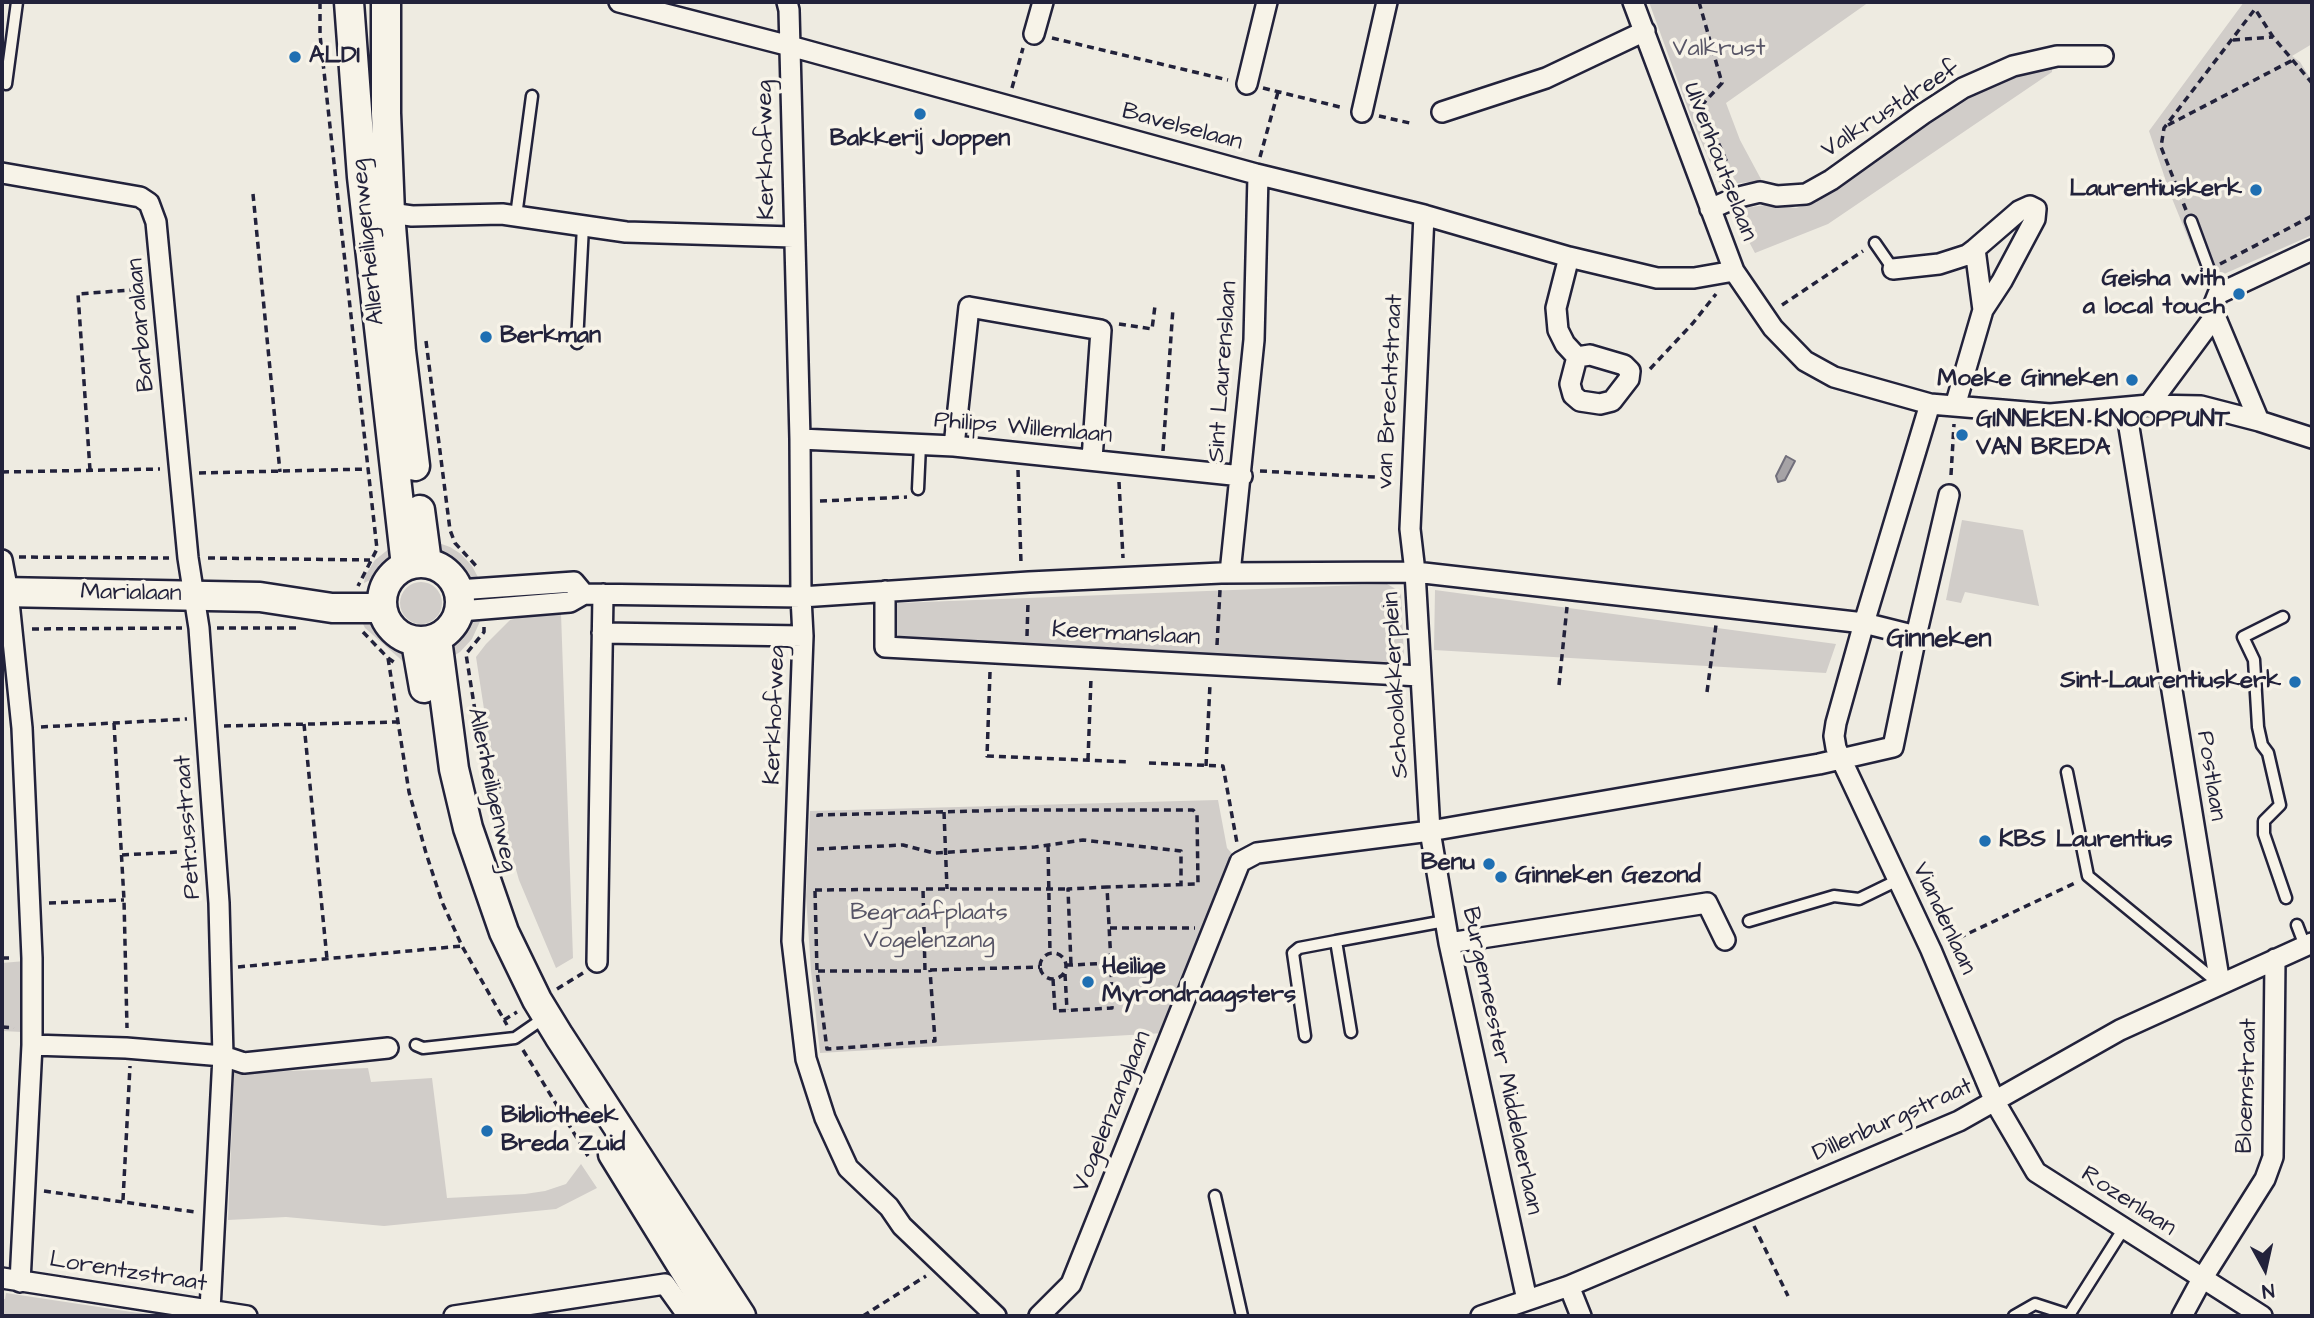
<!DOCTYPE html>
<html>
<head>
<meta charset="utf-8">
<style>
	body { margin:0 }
	#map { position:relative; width:2314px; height:1318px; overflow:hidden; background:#eeebe1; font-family:"Architects Daughter",sans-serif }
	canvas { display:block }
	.frame { position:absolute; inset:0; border:4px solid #22223b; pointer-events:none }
	.north { position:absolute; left:2230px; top:1234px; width:70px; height:70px; -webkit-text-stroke:5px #f7f3e8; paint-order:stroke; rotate:172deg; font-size:19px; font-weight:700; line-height:28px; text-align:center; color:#22223b }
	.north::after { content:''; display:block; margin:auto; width:24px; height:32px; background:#22223b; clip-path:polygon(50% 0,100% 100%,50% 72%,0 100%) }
</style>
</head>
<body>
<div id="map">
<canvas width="2314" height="1318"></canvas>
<div class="frame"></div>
<div class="north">N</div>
</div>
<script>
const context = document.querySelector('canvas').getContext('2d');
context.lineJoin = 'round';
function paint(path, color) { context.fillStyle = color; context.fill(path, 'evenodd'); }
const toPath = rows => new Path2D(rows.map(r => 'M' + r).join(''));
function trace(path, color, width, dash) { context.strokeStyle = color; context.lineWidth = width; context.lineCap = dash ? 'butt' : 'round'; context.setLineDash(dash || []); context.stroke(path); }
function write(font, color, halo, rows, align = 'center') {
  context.font = font + ' "Architects Daughter",sans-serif'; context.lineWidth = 7; context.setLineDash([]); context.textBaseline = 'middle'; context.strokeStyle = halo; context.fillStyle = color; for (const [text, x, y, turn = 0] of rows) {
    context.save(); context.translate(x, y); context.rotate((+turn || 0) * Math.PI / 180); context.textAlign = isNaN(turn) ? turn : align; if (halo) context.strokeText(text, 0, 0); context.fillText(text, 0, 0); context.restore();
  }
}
paint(toPath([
	[1649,2,1869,2,1726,103,1740,140,1762,181,1729,184,1721,187,1693,123],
	[2244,2,2312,2,2312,44,2292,56,2300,62,2312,81,2312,235,2206,282,2171,196,2149,131],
	[2052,61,2052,72,1828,224,1755,253,1732,210,1772,204,1796,208,1816,202,1941,109,1975,88],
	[1962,520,2023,530,2039,606,1965,592,1961,603,1946,600],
	[433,541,450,547,461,554,472,566,479,579,473,581,460,575,439,555],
	[390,548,395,559,391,565,379,576,364,583,365,576,375,560],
	'400 603a21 21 0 1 1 42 0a21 21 0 1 1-42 0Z',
	[1387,584,1401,592,1404,656,1399,662,1390,666,903,643,894,632,893,607,898,603],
	[1435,590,1836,644,1826,673,1434,650],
	[561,613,573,958,556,968,519,880,500,813,476,657,486,644,510,620,526,616],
	[478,616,482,617,472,639,460,652,447,660,448,646,453,639,467,623],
	[373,621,405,651,406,664,365,628,362,622],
	[1218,800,1227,848,1238,860,1164,1033,820,1053,811,971,806,896,810,811],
	[25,961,25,1009,22,1032,2,1031,2,963],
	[368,1068,371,1082,432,1078,447,1198,525,1194,545,1191,566,1184,581,1164,597,1188,556,1209,384,1226,286,1217,228,1220,234,1073],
	[6,1293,132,1312,165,1316,2,1316,2,1299,5,1299]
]), '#d1cdc9');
const water = toPath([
	[1786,456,1795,461,1785,480,1778,482,1776,476,1786,456]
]);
paint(water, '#a6a3a6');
trace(water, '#716f7b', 2);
const lane = toPath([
	[6,84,17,2],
	[516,216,532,96],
	[2191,221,2218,294],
	[1875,243,1893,269],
	[577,343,583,226],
	[918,489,920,445],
	[2283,617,2243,637,2254,660,2258,727,2262,745,2268,753,2280,805,2264,821,2264,834,2286,898],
	[2067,772,2088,876,2217,982],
	[1749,921,1834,896,1859,899,1898,880],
	[2297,925,2305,946],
	[1351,1032,1336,941,1445,921],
	[1305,1036,1293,953,1299,948,1336,941],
	[416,1045,423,1048,515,1038,544,1018],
	[1215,1196,1242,1316],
	[2014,1316,2035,1304,2069,1315,2124,1228]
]);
const street = toPath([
	[619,2,790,46,1256,174,1424,215,1569,257,1657,278,1694,278,1734,271],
	[787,2,789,10,800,439,801,597,803,636,792,941,806,1059,825,1118,848,1168,889,1207,902,1226,996,1316],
	[1633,2,1734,271,1773,328,1805,361,1834,377,1930,404,2050,414,2149,405,2201,406,2259,421,2312,438],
	[1034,34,1043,2],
	[1247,84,1267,2],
	[1362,112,1387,2],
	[1442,112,1546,78,1645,31],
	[2,173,140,197,149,203,156,222,188,558,199,628,219,903,223,1056,210,1310],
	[1710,209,1735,198,1760,192,1777,196,1806,194,1831,180,1923,114,1963,88,2013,66,2057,56,2103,56],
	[390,213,412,216,502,214,626,232,793,237],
	[1569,257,1556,308,1558,330,1565,344,1577,357],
	[1893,269,1939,264,1967,255,1975,249,1983,310],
	[1590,355,1624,365,1630,371,1629,379,1612,401,1600,404,1580,401,1573,395,1570,384,1577,357,1590,355],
	[1930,404,1864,623,1836,723,1834,736,1836,748,1931,950,1995,1102,2036,1172,2262,1316],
	[2149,405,2215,316],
	[1955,406,1983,310,2002,281,2035,219,2036,209,2030,206,2019,211,1975,249],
	[2126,409,2220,984],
	[2259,421,2215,316,2214,304,2218,294,2312,250],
	[800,439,954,446,1242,476],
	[954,446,969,307,1101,330,1092,459],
	[2,560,8,592,22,728,32,958,32,1045,20,1282],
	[1230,573,1254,340,1258,175],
	[458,590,574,582,584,594],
	[885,591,885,647,1420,676],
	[460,611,570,602,584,594,801,597,1029,582,1221,573,1415,572,1410,529,1424,215],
	[602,633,803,636],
	[1916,636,1864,623,1415,572,1430,831,1819,764,1893,747,1916,636,1949,495],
	[1449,943,1707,903,1725,940],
	[597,962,603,594],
	[32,1045,126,1048,223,1056,244,1063,388,1048],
	[2,1278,247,1316],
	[1569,1286,1581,1316],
	[454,1316,665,1284,688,1316],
	[1039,1316,1071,1284,1240,862,1257,853,1430,831,1449,943,1527,1300],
	[1481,1316,1569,1286,1959,1121,2120,1030,2312,943],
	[2182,1316,2202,1279,2265,1179,2273,1157,2275,959]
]);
const secondary = toPath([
	[349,2,362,177,406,566],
	[386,2,386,113,390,213,401,351,415,466],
	[420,510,427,563],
	'382 602a39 39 0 1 1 78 0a39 39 0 1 1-78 0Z',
	[2,592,260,597,332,608,382,608],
	[437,639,454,769,468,828,504,932,537,1000,559,1036,741,1316],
	[416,642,424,688],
	[613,1154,713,1316]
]);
trace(lane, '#22223b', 15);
trace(street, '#22223b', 24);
trace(secondary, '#22223b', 33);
trace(toPath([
	[320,2,320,35,336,181,377,549,358,586],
	[1699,2,1722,83,1702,105,1728,165,1720,176],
	[1052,38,1228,80],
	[2233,40,2273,37],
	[1012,88,1023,48],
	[1263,88,1344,108],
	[1379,116,1414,124],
	[2168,125,2293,60],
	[1260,157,1278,92],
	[253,194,280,472],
	[2186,210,2161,147,2164,128,2255,9,2273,37,2312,83],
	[2220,264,2312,216],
	[1782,305,1863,251],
	[1119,324,1152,329,1155,306],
	[426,341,450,530,455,543,479,569],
	[1650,369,1693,323,1716,294],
	[1163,451,1173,308],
	[90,470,78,294,143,289],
	[1018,470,1021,563],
	[1260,471,1392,478],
	[2,472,160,469],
	[199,473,369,469],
	[1951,475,1954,424],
	[1119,482,1123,558],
	[820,501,907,497],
	[19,557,169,558],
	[208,558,370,560],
	[484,627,484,632,466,654,492,818],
	[217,628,297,628],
	[32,629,182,628],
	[363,632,388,658,395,663],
	[1027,636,1028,602],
	[1217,645,1220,590],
	[388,658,409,792,426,853,442,902,462,946,507,1025],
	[990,672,987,756,1130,762],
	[1559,685,1567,607],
	[1707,692,1716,625],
	[114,723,124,900,127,1028],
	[304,724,327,959],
	[224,726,397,722],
	[41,727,187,719],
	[1088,760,1091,678],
	[1149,763,1223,766,1237,843],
	[1206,766,1210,684],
	[944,812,947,889],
	[818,817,818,815,1014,810,1193,810,1197,814,1198,884,1107,887],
	[1048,845,1050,953],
	[817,849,903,845,934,853,1035,847,1083,840,1181,851,1181,884],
	[122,855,196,851],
	[815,890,923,889],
	[815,891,817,971,827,1049,935,1041,930,970],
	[49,903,124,900],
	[1110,928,1195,928],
	[1948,943,2077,882],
	'1040 966a13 13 0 1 1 26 0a13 13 0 1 1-26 0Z',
	[2,958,12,958],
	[1066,965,1071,965,1111,963,1107,887,1068,889,1071,965],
	[238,967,462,946],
	[930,970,1040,967],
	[818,971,925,971,923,889,1068,889],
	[1065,974,1067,1010],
	[1053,979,1055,1011,1112,1008,1111,963],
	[557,989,583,973],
	[504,1020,517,1012],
	[2,1027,14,1028],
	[523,1050,588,1156],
	[44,1191,195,1212],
	[123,1200,130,1066],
	[1754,1226,1788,1296],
	[863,1316,926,1276]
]), '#22223b', 3.5, [7, 5]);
trace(lane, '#f7f3e8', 10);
trace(street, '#f7f3e8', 19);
trace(secondary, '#f7f3e8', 28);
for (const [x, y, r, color] of [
	[295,57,7,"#1f6fb2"],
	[920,114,7,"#1f6fb2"],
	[2256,190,7,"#1f6fb2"],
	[2239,294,7,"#1f6fb2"],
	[486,337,7,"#1f6fb2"],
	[2132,380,7,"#1f6fb2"],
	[1962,435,7,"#1f6fb2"],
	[2295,682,7,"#1f6fb2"],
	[1985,841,7,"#1f6fb2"],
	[1489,864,7,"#1f6fb2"],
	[1501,877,7,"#1f6fb2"],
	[1088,982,7,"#1f6fb2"],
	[487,1131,7,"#1f6fb2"]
]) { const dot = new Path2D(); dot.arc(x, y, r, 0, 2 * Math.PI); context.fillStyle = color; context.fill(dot); trace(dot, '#f7f3e8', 2.5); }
write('24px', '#575566', '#f7f3e8', [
	["Valkrust",1719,50],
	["Begraafplaats",929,914],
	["Vogelenzang",929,942]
]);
write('bold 24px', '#22223b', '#f7f3e8', [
	["ALDI",309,57],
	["Bakkerij Joppen",920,140,"center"],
	["Laurentiuskerk",2242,190,"right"],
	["Geisha with",2225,280,"right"],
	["a local touch",2225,308,"right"],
	["Berkman",500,337],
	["Moeke Ginneken",2118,380,"right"],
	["GINNEKEN KNOOPPUNT",1976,421],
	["VAN BREDA",1976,449],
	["Sint-Laurentiuskerk",2281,682,"right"],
	["KBS Laurentius",1999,841],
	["Benu",1475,864,"right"],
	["Ginneken Gezond",1515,877],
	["Heilige",1102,968],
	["Myrondraagsters",1102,996],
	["Bibliotheek",501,1117],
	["Breda Zuid",501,1145]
], 'left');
write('24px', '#22223b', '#f7f3e8', [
	["Valkrustdreef",1891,110,-33],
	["Bavelselaan",1182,128,15],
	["Kerkhofweg",767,150,-91],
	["Ulvenhoutselaan",1719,162,69],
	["Allerheiligenweg",369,242,-96],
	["Barbaralaan",142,325,-95],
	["Sint Laurenslaan",1224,372,-86],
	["van Brechtstraat",1391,392,-87],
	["Philips Willemlaan",1023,429,5],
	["Marialaan",131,594,1],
	["Keermanslaan",1126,635,3],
	["Schoolakkerplein",1397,685,-93],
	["Kerkhofweg",776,715,-88],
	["Postlaan",2210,776,81],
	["Allerheiligenweg",491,790,78],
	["Petrusstraat",189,827,-94],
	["Viandenlaan",1943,919,65],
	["Burgemeester Middelaerlaan",1501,1061,78],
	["Bloemstraat",2248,1086,-88],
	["Vogelenzanglaan",1113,1112,-68],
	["Dillenburgstraat",1893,1121,-24],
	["Rozenlaan",2128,1202,33],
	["Lorentzstraat",128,1273,9]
]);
write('bold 26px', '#22223b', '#f7f3e8', [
	["Ginneken",1939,641]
]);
</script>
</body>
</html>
